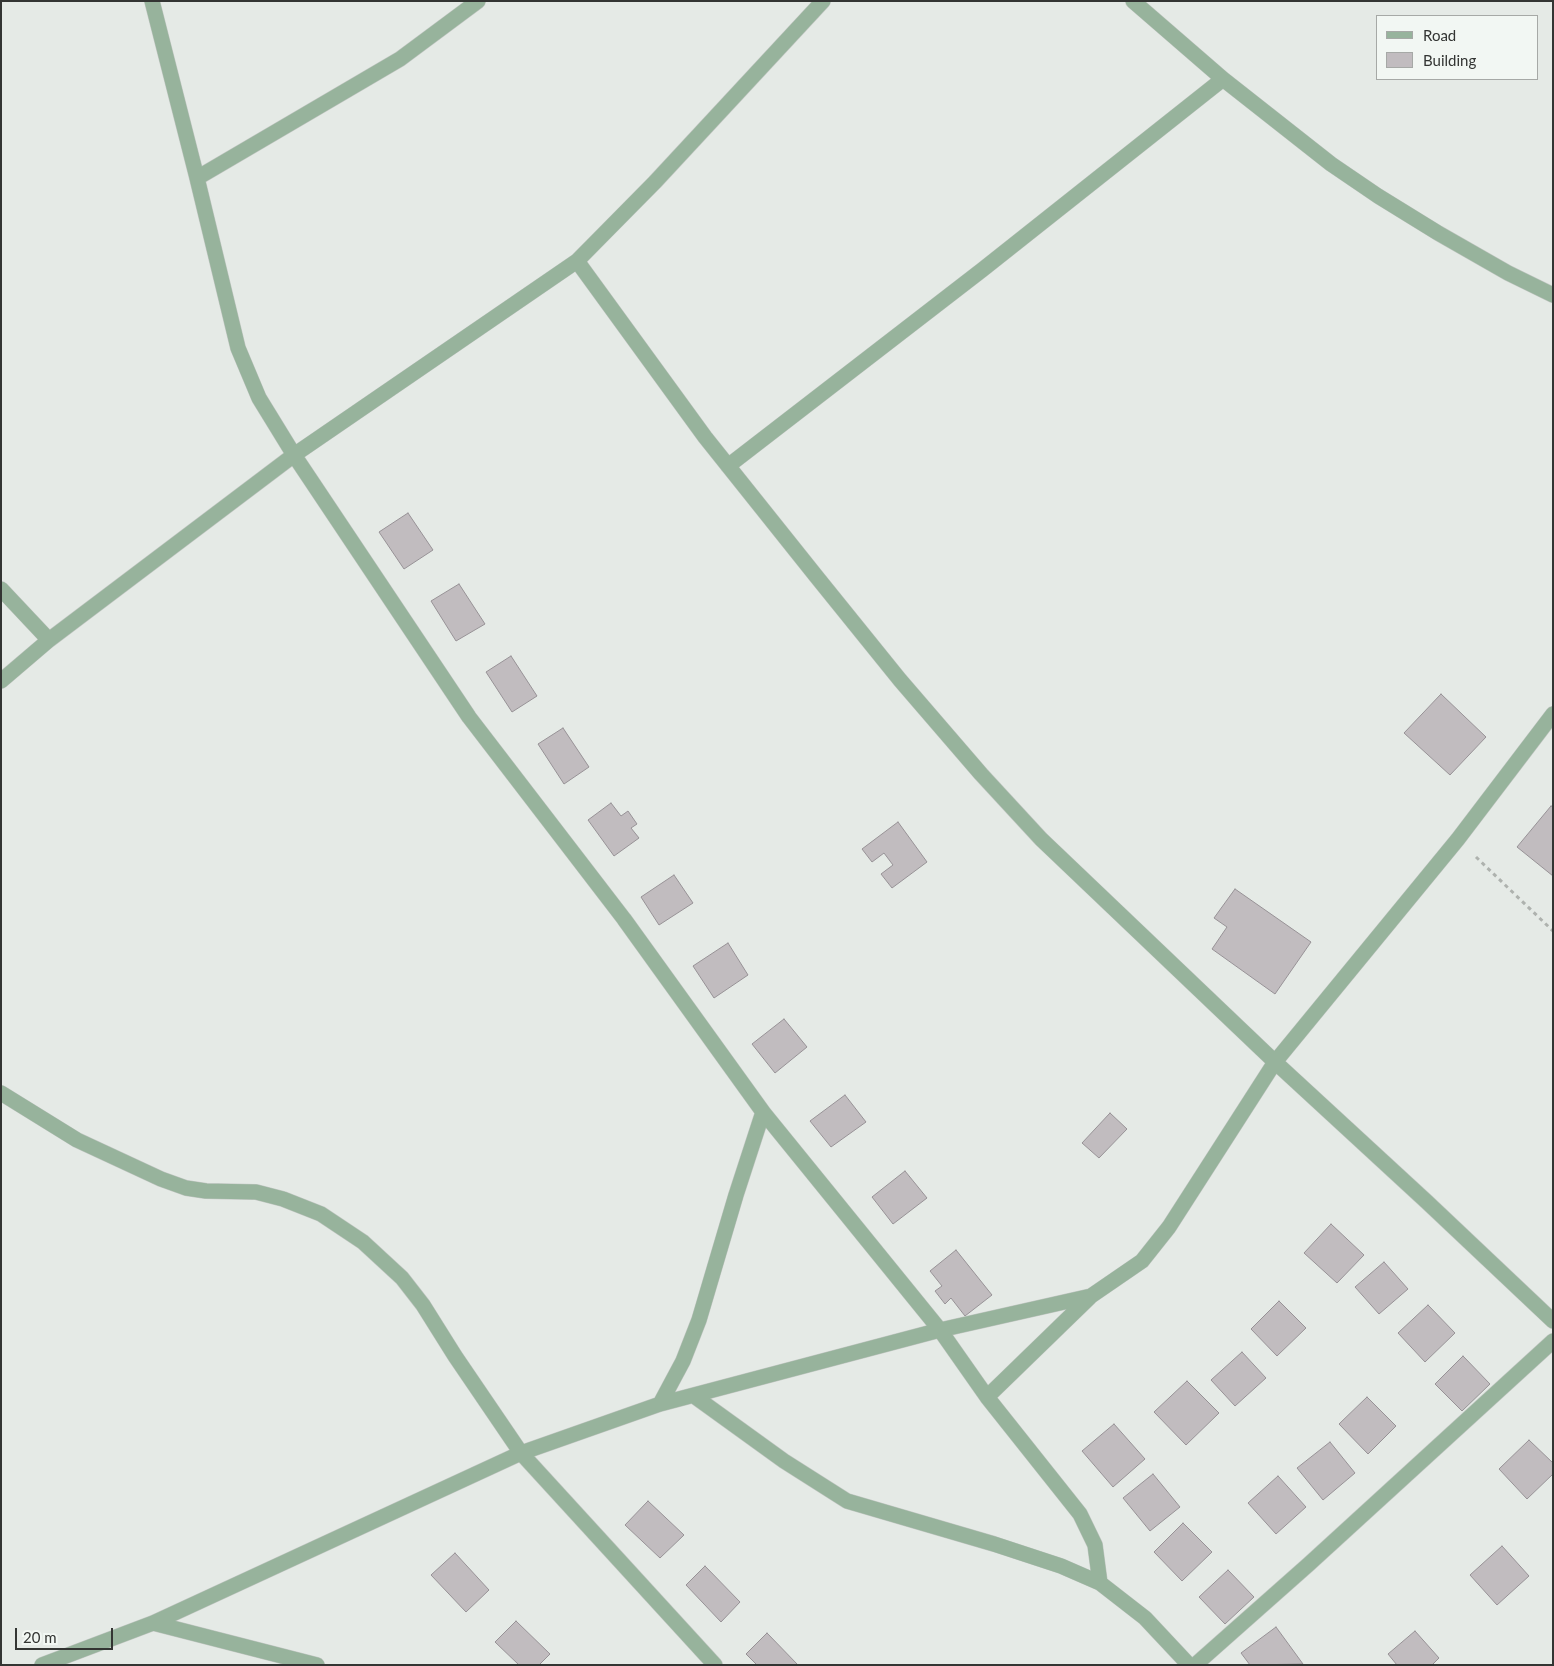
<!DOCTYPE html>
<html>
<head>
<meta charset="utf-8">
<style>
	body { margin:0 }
	#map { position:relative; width:1554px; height:1666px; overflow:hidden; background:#e5eae6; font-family:Lato,sans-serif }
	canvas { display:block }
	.frame { position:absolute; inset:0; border:2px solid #333533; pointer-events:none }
	.legend { position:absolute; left:1376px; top:15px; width:162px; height:65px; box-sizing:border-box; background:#f2f7f3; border:1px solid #a6a9a6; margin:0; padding:6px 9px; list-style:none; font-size:15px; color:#333533 }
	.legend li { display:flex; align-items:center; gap:10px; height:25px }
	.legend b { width:25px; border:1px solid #a6a9a6 }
	.scale { position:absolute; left:15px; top:1628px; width:98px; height:22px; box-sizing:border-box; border:2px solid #333533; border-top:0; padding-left:6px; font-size:15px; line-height:18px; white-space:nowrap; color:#333533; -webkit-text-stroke:4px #f2f7f3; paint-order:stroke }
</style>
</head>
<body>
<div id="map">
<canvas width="1554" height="1666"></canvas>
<div class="frame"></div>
<ul class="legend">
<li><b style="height:6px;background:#97b39c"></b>Road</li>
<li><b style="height:14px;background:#c1bcbf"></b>Building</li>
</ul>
<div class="scale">20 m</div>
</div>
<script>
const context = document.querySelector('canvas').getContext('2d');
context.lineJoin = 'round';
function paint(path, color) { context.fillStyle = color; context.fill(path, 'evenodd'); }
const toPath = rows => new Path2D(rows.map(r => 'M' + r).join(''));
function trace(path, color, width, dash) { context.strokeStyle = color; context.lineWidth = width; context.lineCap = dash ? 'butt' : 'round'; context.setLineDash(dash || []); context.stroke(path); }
const building = toPath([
	[408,513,433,550,404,569,379,532,408,513],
	[459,584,485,624,456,641,431,601,459,584],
	[511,656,537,696,512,712,486,672,511,656],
	[1441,694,1486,737,1450,775,1404,733,1441,694],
	[563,728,589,767,564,784,538,744,563,728],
	[611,803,621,816,628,811,637,824,631,828,639,838,614,856,588,820,611,803],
	[1551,806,1553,807,1553,876,1517,847,1551,806],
	[898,822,927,862,892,888,881,874,893,865,884,853,872,862,862,849,898,822],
	[674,875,693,903,659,925,641,897,674,875],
	[1235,889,1311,942,1275,994,1212,949,1227,927,1214,918,1235,889],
	[728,943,748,975,714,998,693,966,728,943],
	[784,1019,807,1047,775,1073,752,1044,784,1019],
	[845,1095,866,1122,831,1147,810,1121,845,1095],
	[1110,1113,1127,1129,1099,1158,1082,1143,1110,1113],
	[905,1171,927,1198,893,1224,872,1197,905,1171],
	[1331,1224,1364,1255,1337,1283,1304,1253,1331,1224],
	[956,1250,992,1295,965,1316,951,1298,945,1304,935,1291,942,1286,930,1271,956,1250],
	[1384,1262,1408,1289,1379,1314,1355,1287,1384,1262],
	[1279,1301,1306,1328,1277,1356,1251,1329,1279,1301],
	[1428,1305,1455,1333,1425,1362,1398,1333,1428,1305],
	[1242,1352,1266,1378,1235,1406,1211,1380,1242,1352],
	[1463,1356,1490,1384,1462,1411,1435,1384,1463,1356],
	[1187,1381,1219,1413,1186,1445,1154,1412,1187,1381],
	[1367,1397,1396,1426,1368,1454,1339,1424,1367,1397],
	[1114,1424,1145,1459,1113,1487,1082,1451,1114,1424],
	[1529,1440,1553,1463,1553,1474,1527,1499,1499,1469,1529,1440],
	[1330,1442,1355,1473,1323,1500,1297,1468,1330,1442],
	[1153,1474,1180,1507,1150,1531,1123,1498,1153,1474],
	[1278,1476,1306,1507,1276,1534,1248,1503,1278,1476],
	[648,1501,684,1535,660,1558,625,1525,648,1501],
	[1183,1523,1212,1552,1182,1581,1154,1552,1183,1523],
	[1502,1546,1529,1576,1497,1605,1470,1575,1502,1546],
	[455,1553,489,1590,466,1612,431,1575,455,1553],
	[705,1566,740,1602,721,1622,686,1585,705,1566],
	[1228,1570,1254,1597,1225,1624,1199,1597,1228,1570],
	[516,1621,550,1654,539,1665,519,1665,495,1642,516,1621],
	[1276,1627,1303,1664,1250,1665,1241,1653,1276,1627],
	[1415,1631,1439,1658,1432,1665,1397,1665,1388,1654,1415,1631],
	[767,1633,798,1665,757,1665,746,1654,767,1633]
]);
paint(building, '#c1bcbf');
trace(building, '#979296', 1);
const minor = toPath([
	[152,1,197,178,400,59,478,1],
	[823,1,655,182,577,261,705,437,816,576,900,680,981,774,1041,839,1275,1062,1427,1202,1553,1321],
	[1223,79,1331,164,1378,196,1438,233,1508,273,1553,295],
	[197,178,238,348,259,398,294,455,469,717,624,919,763,1112,736,1195,699,1320,683,1361,660,1404],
	[728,466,982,270,1223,79,1133,1],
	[1,589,49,640],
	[1,681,49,640,294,455,577,261],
	[1,1093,77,1140,161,1179,186,1188,206,1191,256,1192,283,1199,321,1214,363,1242,402,1278,423,1305,455,1356,521,1453,715,1665],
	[763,1112,940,1330,987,1397,1080,1514,1095,1545,1100,1583],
	[694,1396,784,1461,847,1501,994,1544,1061,1566,1100,1583,1145,1618,1189,1665],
	[987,1397,1090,1297],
	[153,1623,317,1665],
	[42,1665,153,1623,521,1453,660,1404,940,1330,1091,1296,1142,1261,1169,1227,1275,1062,1458,839,1553,714],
	[1195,1665,1309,1564,1553,1341]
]);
trace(minor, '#c1c6c2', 16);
trace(toPath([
	[1476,857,1553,931]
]), '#aeb2ae', 3, [4, 4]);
trace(minor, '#97b39c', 15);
</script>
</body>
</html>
